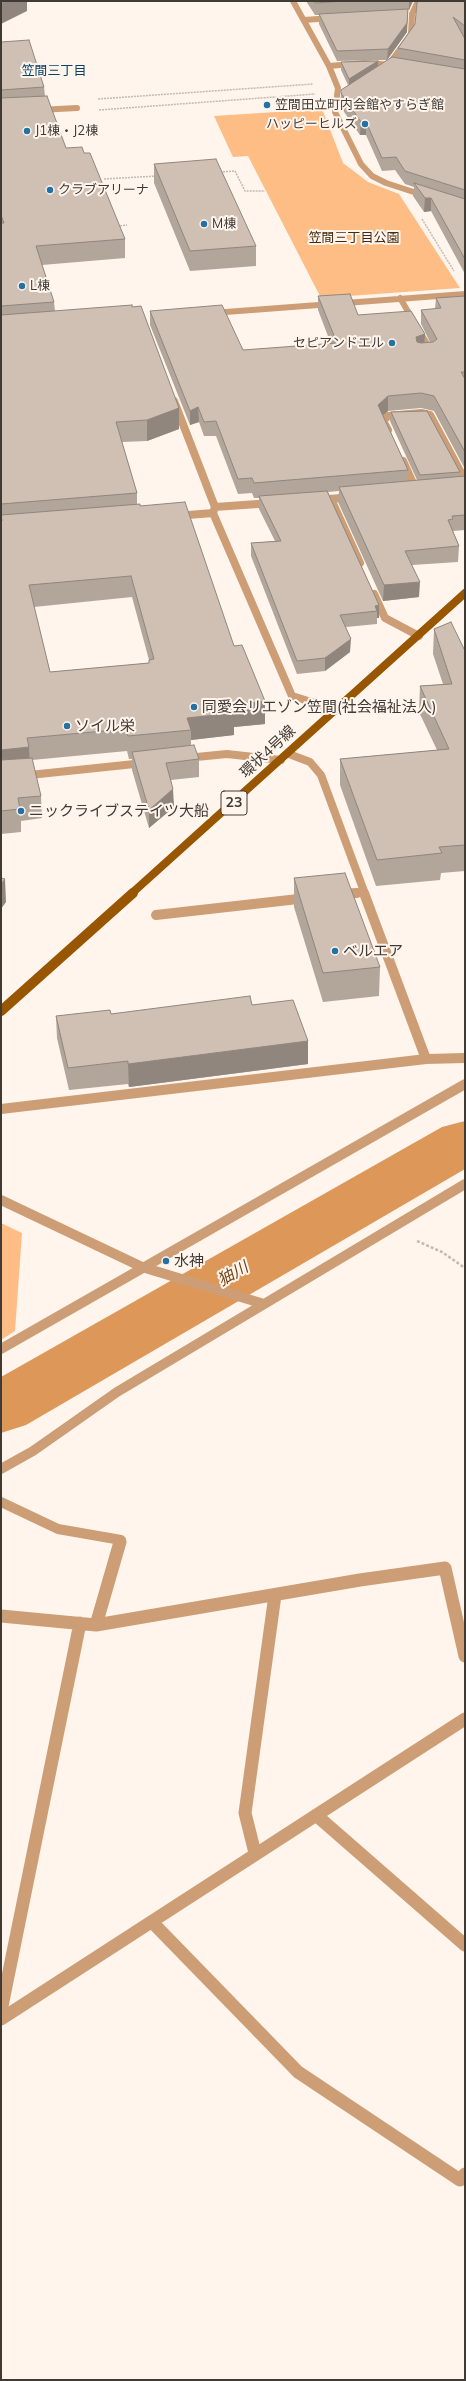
<!DOCTYPE html>
<html>
<head>
<meta charset="utf-8">
<style>
	body { margin:0 }
	#map { position:relative; width:466px; height:2381px; overflow:hidden; background:#fff5ed; font-family:Mulish,sans-serif }
	canvas { display:block }
	.frame { position:absolute; inset:0; border:2px solid #403a35; pointer-events:none }
</style>
</head>
<body>
<div id="map">
<canvas width="466" height="2381"></canvas>
<div class="frame"></div>
</div>
<script>
const context = document.querySelector('canvas').getContext('2d');
context.lineJoin = 'round';
function paint(path, color) { context.fillStyle = color; context.fill(path, 'evenodd'); }
const toPath = rows => new Path2D(rows.map(r => 'M' + r).join(''));
function trace(path, color, width, dash) { context.strokeStyle = color; context.lineWidth = width; context.lineCap = dash ? 'butt' : 'round'; context.setLineDash(dash || []); context.stroke(path); }
function write(font, color, halo, rows, align = 'center') {
  context.font = font + ' Mulish,"Noto Sans JP",sans-serif'; context.lineWidth = 4; context.setLineDash([]); context.textBaseline = 'middle'; context.strokeStyle = halo; context.fillStyle = color; for (const [text, x, y, turn = 0] of rows) {
    context.save(); context.translate(x, y); context.rotate((+turn || 0) * Math.PI / 180); context.textAlign = isNaN(turn) ? turn : align; if (halo) context.strokeText(text, 0, 0); context.fillText(text, 0, 0); context.restore();
  }
}
paint(toPath([
	[322,109,343,163,368,182,399,194,460,288,321,298,248,156,233,157,214,116],
	[1,1223,22,1233,15,1331,1,1340]
]), '#fdbd85');
paint(toPath([
	[465,1121,465,1169,26,1425,1,1433,1,1377,442,1127,465,1121]
]), '#dd9859');
trace(toPath([
	[98,99,313,84],
	[99,110,315,94],
	[220,172,235,171,245,191,265,191],
	[104,179,157,176],
	[422,219,454,271],
	[117,226,127,225]
]), '#c3bab3', 1.5, [2, 1]);
trace(toPath([
	[417,1241,442,1252,465,1268]
]), '#c3bab3', 2.5, [3, 2]);
trace(toPath([
	[345,894,364,892]
]), '#cd9e75', 8);
trace(toPath([
	[339,894,357,893],
	[156,915,307,898]
]), '#cd9e75', 10);
trace(toPath([
	[293,1,329,66,338,88,335,112,361,164,372,176,386,183,426,196],
	[304,20,332,18],
	[329,66,364,63,394,65],
	[387,67,411,34,412,14,418,1],
	[39,110,77,108],
	[400,298,432,352,430,352],
	[212,313,465,294]
]), '#cd9e75', 6);
trace(toPath([
	[174,401,215,507,213,513,292,696,334,709],
	[388,430,383,421,388,416,421,413,430,415,465,480],
	[403,461,416,490],
	[331,499,360,563],
	[318,500,352,497],
	[215,507,272,503],
	[176,516,213,513],
	[374,594,385,618,419,636],
	[289,754,310,762,321,775,365,894],
	[186,758,227,754,281,760],
	[1,778,144,763]
]), '#cd9e75', 8);
trace(toPath([
	[426,1059,465,1058],
	[1,1109,426,1059,364,893],
	[1,1200,142,1267,264,1304],
	[1,1349,465,1084],
	[1,1469,33,1451,117,1392,465,1184],
	[1,1502,58,1529,121,1540,120,1543]
]), '#cd9e75', 10);
trace(toPath([
	[1,1616,96,1625,360,1580,445,1568,465,1656],
	[96,1625,120,1542],
	[316,1815,465,1945],
	[255,1853,245,1813,275,1595],
	[153,1923,298,2072,460,2180,465,2174],
	[1,2011,80,1623],
	[1,2019,465,1719]
]), '#cd9e75', 13);
trace(toPath([
	[131,894,465,593]
]), '#985601', 8);
trace(toPath([
	[1,1011,133,893]
]), '#985601', 10);
paint(toPath([
	[306,1,413,1,409,10,408,10,407,32,387,60,337,61,319,24,319,15,315,15],
	[465,1,465,274,431,211,424,212,413,196,414,187,405,184,395,170,382,171,366,135,360,135,340,106,341,93,348,85,341,70,341,62,378,66,397,57,398,48,415,24],
	[1,42,44,87,45,96,66,148,84,153,125,239,125,258,42,265,54,302,55,311,179,408,179,429,147,441,122,442,137,493,137,504,140,506,234,646,265,724,234,727,234,735,191,740,191,745,199,759,199,777,171,780,174,807,149,828,132,770,132,759,129,759,127,751,32,760,41,796,42,818,21,821,21,832,1,834],
	[132,597,149,660,149,663,50,672,34,607],
	[154,164,256,246,256,266,190,271,154,183],
	[318,296,358,315,425,343,430,342,421,324,421,310,435,309,436,298,465,296,465,469,434,411,421,408,388,411,383,415,408,470,408,481,417,480,390,421,391,412,460,472,460,476,465,476,465,530,453,531,459,546,458,562,412,565,419,597,383,601,338,502,339,491,328,492,379,605,379,618,377,618,377,624,346,627,350,652,325,671,297,674,251,556,251,543,275,541,259,509,259,498,254,498,252,493,238,494,216,436,204,436,199,422,190,425,150,325,150,311,243,350,331,344,318,310],
	[434,629,465,651,465,871,441,873,440,880,376,886,340,785,340,759,437,750,419,712,420,686,443,684,433,654],
	[294,878,380,967,379,996,323,1002,294,907],
	[252,1005,308,1041,308,1064,129,1087,128,1084,69,1090,57,1038,56,1016,111,1014]
]), '#b2a59a');
paint(toPath([
	[5,1,27,1,27,11,1,24,1,3],
	[409,1,413,1,409,10],
	[408,9,407,32,387,60,388,49],
	[378,61,378,69,349,87,349,79],
	[361,122,366,122,366,135,360,135],
	[425,198,431,198,431,211,424,212],
	[425,334,424,348,416,351,416,337],
	[388,396,388,411,378,420,378,405],
	[198,407,199,422,190,425,190,411],
	[179,408,179,429,147,441,147,420],
	[420,582,419,597,383,601,384,585],
	[379,605,379,618,377,618,377,611,375,606],
	[351,639,350,652,325,671,325,658],
	[265,701,265,724,234,727,234,735,191,740,191,730,187,718,231,705],
	[29,747,30,769,1,773,1,750],
	[173,789,174,807,149,828,149,810],
	[5,879,6,902,1,909,1,884],
	[308,1041,308,1064,129,1087,128,1064]
]), '#91867d');
const building = toPath([
	[314,1,344,1,315,3,314,1],
	[418,1,465,1,465,26,453,17,465,39,465,60,398,48,415,24,417,3,418,1],
	[408,9,407,23,388,49,337,51,319,14,408,9],
	[29,40,44,87,1,90,1,42,29,40],
	[392,57,465,69,465,190,405,171,396,157,382,158,366,122,361,122,341,93,341,90,392,57],
	[378,61,349,79,341,62,378,61],
	[47,96,66,148,82,147,84,153,90,153,125,239,36,246,54,302,1,306,1,223,4,223,1,215,1,98,47,96],
	[216,159,256,246,190,251,154,164,216,159],
	[414,183,465,199,465,259,431,198,425,198,414,183],
	[350,294,358,315,411,311,425,334,416,337,417,342,421,343,433,342,437,339,421,310,441,308,436,298,465,296,465,372,461,372,465,379,465,452,434,396,421,393,388,396,378,405,408,470,254,483,252,478,238,479,216,421,204,422,198,407,190,411,150,311,222,305,243,350,337,343,318,296,350,294],
	[132,305,132,307,141,306,179,408,147,420,116,422,137,493,1,504,1,315,132,305],
	[427,411,460,472,420,475,391,412,427,411],
	[465,476,465,515,452,516,453,519,448,520,459,546,405,551,420,582,384,585,339,487,465,476],
	[327,491,379,605,375,606,377,611,340,615,351,639,325,658,297,661,251,543,281,541,259,496,327,491],
	[185,502,234,646,242,645,265,701,231,705,234,713,187,718,191,730,128,736,126,729,27,738,29,747,1,750,1,521,2,521,1,515,140,504,140,506,185,502],
	[131,576,154,659,149,660,149,663,50,672,29,585,131,576],
	[451,622,465,651,465,845,439,847,442,853,377,860,340,759,449,749,420,686,452,684,434,629,451,622],
	[194,745,199,759,166,763,173,789,149,810,132,752,194,745],
	[32,758,41,796,18,798,20,809,1,811,1,760,32,758],
	[345,873,380,967,323,973,294,878,345,873],
	[1,878,5,879,1,884,1,878],
	[250,996,252,1005,293,1000,308,1041,128,1064,128,1061,68,1068,56,1016,110,1010,111,1014,250,996]
]);
paint(building, '#cfc0b3');
trace(building, '#91867d', 1);
for (const [x, y, r, color] of [
	[267,105,4,"#2471a4"],
	[365,124,4,"#2471a4"],
	[27,131,4,"#2471a4"],
	[50,190,4,"#2471a4"],
	[204,224,4,"#2471a4"],
	[22,286,4,"#2471a4"],
	[392,343,4,"#2471a4"],
	[194,707,4,"#2471a4"],
	[67,726,4,"#2471a4"],
	[21,811,4,"#2471a4"],
	[335,951,4,"#2471a4"],
	[166,1261,4,"#2471a4"]
]) { const dot = new Path2D(); dot.arc(x, y, r, 0, 2 * Math.PI); context.fillStyle = color; context.fill(dot); trace(dot, '#fff5ed', 1.5); }
write('13px', '#0a4264', '#fff5ed', [
	["笠間三丁目",54,71]
]);
write('13px', '#403a35', '#fff5ed', [
	["笠間田立町内会館やすらぎ館",275,105],
	["ハッピーヒルズ",357,124,"right"],
	["J1棟・J2棟",35,131],
	["クラブアリーナ",58,190],
	["M棟",212,224],
	["L棟",30,286],
	["セピアンドエル",384,343,"right"]
], 'left');
write('13px', '#45290d', '#fff5ed', [
	["笠間三丁目公園",354,238]
]);
for (const [x, y, w] of [
	[234,803,26]
]) { const box = new Path2D(); box.roundRect(x - w / 2, y - 12, w, 24, 3); context.fillStyle = '#fff5ed'; context.fill(box); trace(box, '#403a35', 1); }
write('bold 14px', '#403a35', null, [
	["23",234,803]
]);
write('15px', '#403a35', '#fff5ed', [
	["同愛会リエゾン笠間(社会福祉法人)",202,707],
	["ソイル栄",75,726],
	["ニックライブステイツ大船",29,811],
	["ベルエア",343,951],
	["水神",174,1261]
], 'left');
write('15px', '#403a35', '#fff5ed', [
	["環状4号線",268,752,-43]
]);
write('italic 16px', '#724414', '#fff5ed', [
	["㹨川",233,1274,-30]
]);
</script>
</body>
</html>
